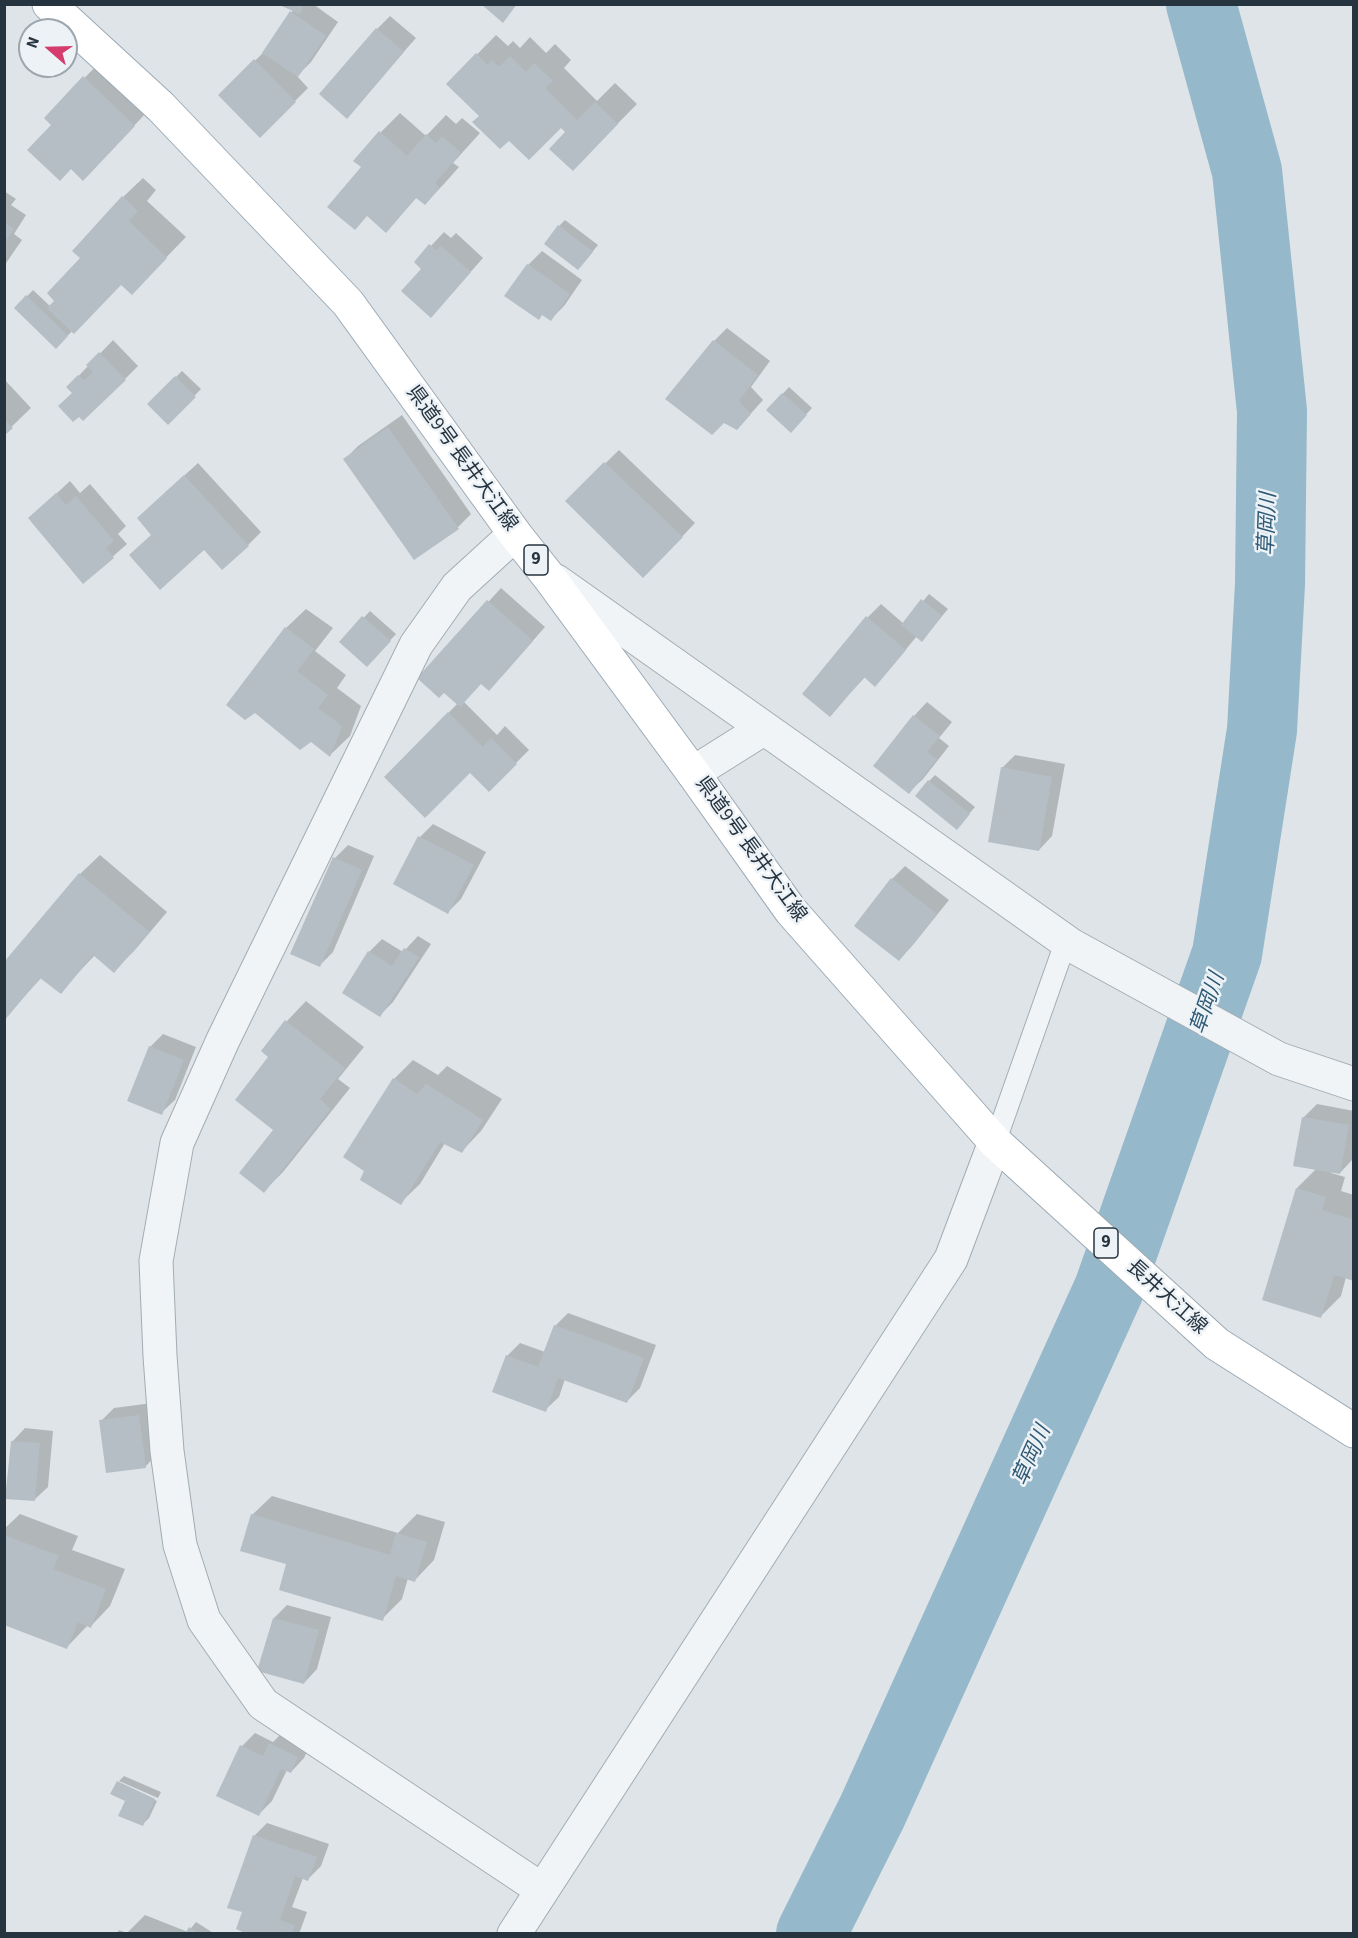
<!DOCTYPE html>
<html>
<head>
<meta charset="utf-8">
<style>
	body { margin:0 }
	#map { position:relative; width:1358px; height:1938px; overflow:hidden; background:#dee4e8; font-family:"Source Sans 3",sans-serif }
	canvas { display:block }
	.frame { position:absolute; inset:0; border:6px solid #263440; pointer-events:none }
	.north { position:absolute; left:18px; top:18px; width:60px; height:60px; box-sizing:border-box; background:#edf2f6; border:2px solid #9da6ad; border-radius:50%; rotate:290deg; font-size:16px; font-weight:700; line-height:24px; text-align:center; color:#263440 }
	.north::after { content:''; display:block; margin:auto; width:21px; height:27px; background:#d53b6c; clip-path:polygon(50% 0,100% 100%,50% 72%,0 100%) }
</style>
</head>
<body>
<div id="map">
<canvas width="1358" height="1938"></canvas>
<div class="frame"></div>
<div class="north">N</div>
</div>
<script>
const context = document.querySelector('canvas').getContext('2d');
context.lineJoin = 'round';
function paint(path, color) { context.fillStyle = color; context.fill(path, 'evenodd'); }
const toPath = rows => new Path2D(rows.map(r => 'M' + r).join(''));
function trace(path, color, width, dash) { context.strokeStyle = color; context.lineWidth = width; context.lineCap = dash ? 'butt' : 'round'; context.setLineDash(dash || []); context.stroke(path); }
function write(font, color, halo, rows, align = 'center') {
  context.font = font + ' "Source Sans 3","Noto Sans JP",sans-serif'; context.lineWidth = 5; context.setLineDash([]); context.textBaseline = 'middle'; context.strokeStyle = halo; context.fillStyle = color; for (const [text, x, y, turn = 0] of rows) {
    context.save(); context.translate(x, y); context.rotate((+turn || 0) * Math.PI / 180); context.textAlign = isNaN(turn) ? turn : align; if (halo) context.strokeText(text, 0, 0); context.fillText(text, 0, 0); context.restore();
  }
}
paint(toPath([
	[280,4,313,4,338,22,311,62,297,76,308,88,260,136,220,95,267,49,293,10],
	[390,16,416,38,347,116,377,29],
	[496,35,508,46,513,41,520,48,530,37,546,53,555,44,571,60,564,68,597,101,615,83,637,104,573,169,568,132,561,126,509,138,481,116,448,84],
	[98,64,147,112,96,166,46,118],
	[400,113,426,136,446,115,456,124,462,118,480,133,453,163,459,167,444,184,425,203,417,197,386,231,363,167,381,132],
	[143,178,156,190,147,201,186,237,151,273,121,283,56,347,16,308,33,290,51,307,123,197],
	[4,191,16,199,11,205,26,215,14,234,22,240,4,266],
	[565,220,598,245,584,262,559,226],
	[444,232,451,238,456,233,483,258,444,302,423,269,416,262],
	[542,251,582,280,564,306,551,319,506,296,528,265],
	[727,328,770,361,751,387,763,400,737,429,714,341],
	[113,340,138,366,125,379,74,393,68,387],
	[182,371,201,389,168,423,149,404],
	[4,379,31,408,4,434],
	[789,387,812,408,791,431,768,410],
	[402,415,471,514,458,527,415,558,345,459,358,446],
	[619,450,695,523,657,563,567,501],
	[198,463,261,532,248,545,204,548,153,534,152,505],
	[70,481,80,493,90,484,126,526,118,534,127,544,84,582,30,518],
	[501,588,545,627,502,676,481,683,463,701,497,735,505,726,529,750,489,790,470,771,386,777,458,703,444,691,419,678],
	[929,594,948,609,928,633,917,636,888,671,866,676,830,715,868,617,881,604,904,624],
	[306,609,333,628,315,651,346,675,337,688,361,706,350,736,330,755,311,740,286,628],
	[370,611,396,634,373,659,341,642],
	[927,702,952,722,939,738,949,746,923,779,909,792,875,766,914,716],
	[1015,755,1065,764,1052,836,1039,850,1002,768],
	[935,775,975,807,957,828,929,781],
	[433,824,486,852,461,899,448,912,395,884,420,837],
	[348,845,374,856,333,952,319,966,335,858],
	[100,855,167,912,134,951,114,971,95,955,60,992,42,977,4,1019,80,874],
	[905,866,949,900,912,946,899,960,892,879],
	[418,936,431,944,393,1002,380,1015,369,952,382,939,403,952],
	[306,1001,364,1047,338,1079,350,1088,283,1172,264,1191,275,1130,270,1057,263,1051,287,1021],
	[163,1034,196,1047,175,1100,161,1113,150,1047],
	[413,1060,438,1075,447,1066,502,1099,481,1131,462,1151,445,1143,420,1184,400,1203,394,1079],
	[1317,1104,1354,1111,1353,1159,1340,1173,1331,1171,1331,1173,1345,1177,1341,1191,1354,1195,1354,1280,1346,1277,1341,1296,1321,1316,1297,1188,1317,1168,1303,1118],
	[568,1313,656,1345,640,1388,627,1401,565,1379,559,1397,545,1410,507,1356,520,1343,545,1352,555,1326],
	[152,1403,158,1453,145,1467,101,1421,114,1408],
	[25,1428,53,1431,48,1487,34,1500,12,1442],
	[272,1496,398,1533,417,1514,445,1522,434,1560,415,1580,408,1578,402,1599,382,1619,252,1515],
	[20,1514,78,1536,72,1550,125,1569,110,1606,91,1626,88,1625,67,1647,4,1624,4,1529],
	[287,1605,331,1617,317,1669,304,1683,274,1618],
	[284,1731,311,1743,304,1758,291,1772,287,1770,272,1801,259,1814,242,1746,255,1733,273,1742],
	[124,1776,161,1792,158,1798,119,1781],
	[118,1784,157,1801,149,1818,142,1825],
	[267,1823,329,1844,321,1866,308,1879,303,1878,292,1907,307,1912,299,1934,252,1934,254,1836],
	[145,1915,188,1932,196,1922,215,1934,116,1934,119,1930,127,1933]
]), '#0003');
trace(toPath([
	[811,1934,872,1812,1109,1289,1227,954,1262,730,1270,584,1272,411,1247,171,1201,4]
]), '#96b8cb', 70);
paint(toPath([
	[277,4,304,4,300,14],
	[481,4,517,4,503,23],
	[290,11,326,36,298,77,262,53],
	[376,28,404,52,347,119,319,94],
	[476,53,487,65,492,60,499,67,510,56,526,72,534,63,553,81,545,88,577,120,595,102,618,124,573,171,549,149,565,132,561,128,529,160,509,141,500,149,472,122,479,116,446,84],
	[254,59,296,102,260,138,218,95],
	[83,76,135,126,83,181,71,169,60,181,27,150,51,125,44,118],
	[379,131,407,156,426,134,436,143,442,136,461,153,435,183,440,188,425,205,416,198,386,233,367,216,355,230,327,207,361,167,353,161],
	[122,196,138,211,129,221,167,258,132,295,121,285,74,334,47,308,54,301,47,293,80,258,72,251],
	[4,223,14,229,4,243],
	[558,225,593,252,578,270,544,244],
	[429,244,437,250,441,246,471,272,431,318,401,291,421,269,414,262],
	[527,264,570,294,551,321,542,315,539,320,504,296],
	[26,295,68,336,56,349,14,308],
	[713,340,758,375,739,401,751,414,737,430,724,423,712,435,665,399],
	[99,352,126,380,83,421,79,417,73,422,58,406,72,393,66,387,78,375,84,380,93,372,86,365],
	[175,376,196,397,168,425,147,404],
	[782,393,807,415,791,433,766,410],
	[4,419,13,428,4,436],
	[388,427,459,529,414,560,343,459],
	[604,462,683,537,643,578,565,501],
	[184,475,249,546,222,570,204,550,160,590,129,555,151,535,137,518],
	[56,493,66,505,76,496,114,541,106,548,114,558,83,584,28,518],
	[921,599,942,616,922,642,901,625],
	[487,600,533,641,489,691,481,684,460,707,444,693,439,698,417,678],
	[362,616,391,641,367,667,339,642],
	[866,616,906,650,875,687,864,677,830,717,802,694],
	[285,627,314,649,297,671,328,695,318,708,342,726,330,757,311,742,300,750,255,713,245,720,226,705],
	[448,712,483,747,491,738,517,764,489,792,470,773,425,818,384,777],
	[913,715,940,736,927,752,937,759,909,794,873,766],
	[1001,767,1052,777,1039,851,988,842],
	[928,780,970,814,957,830,915,796],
	[418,836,474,865,448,914,393,884],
	[333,857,362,870,320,967,290,954],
	[79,873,149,932,114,973,93,955,61,994,40,978,4,1021,4,962],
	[891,878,937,914,899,961,854,926],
	[404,948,419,957,380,1017,342,993,368,951,392,966],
	[285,1020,345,1068,320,1099,331,1109,264,1193,239,1173,273,1130,235,1100,268,1057,261,1051],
	[149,1046,184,1060,162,1115,127,1101],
	[393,1078,417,1094,426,1084,483,1120,462,1153,440,1142,401,1205,360,1180,364,1171,343,1157],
	[1302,1117,1349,1125,1340,1174,1293,1166],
	[1296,1188,1326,1197,1322,1210,1354,1220,1354,1281,1334,1275,1321,1318,1262,1300],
	[554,1325,644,1358,627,1403,558,1378,546,1412,492,1392,506,1355,538,1367],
	[139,1415,146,1468,106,1473,99,1420],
	[11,1441,40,1443,35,1501,5,1499],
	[251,1514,390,1555,396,1533,427,1542,415,1582,396,1576,383,1621,279,1590,286,1564,240,1551],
	[4,1535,59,1556,53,1569,106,1589,91,1628,78,1622,67,1649,4,1625],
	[273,1618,319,1630,304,1684,257,1671],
	[269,1743,298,1757,291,1773,281,1769,259,1816,216,1796,240,1745,263,1756],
	[117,1781,155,1799,143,1826,118,1816,125,1801,110,1794],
	[253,1835,317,1857,308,1881,295,1876,280,1920,295,1926,292,1934,247,1934,236,1929,242,1912,227,1908],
	[189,1927,199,1934,185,1934]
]), '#b5bec5');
const service = toPath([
	[995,1142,1066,941]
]);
const minor = toPath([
	[515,534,457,587,416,645,223,1040,177,1143,156,1261,160,1356,167,1451,180,1545,204,1620,263,1704,541,1889],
	[556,581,1071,945,1279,1059,1354,1084],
	[693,773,763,729],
	[514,1934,951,1259,995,1142]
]);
const primary = toPath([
	[49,4,161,107,348,303,515,534,549,577,693,773,791,911,995,1142,1217,1344,1354,1431]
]);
trace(service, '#a3acb2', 23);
trace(minor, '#a3acb2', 35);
trace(primary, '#9caab5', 35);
trace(service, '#f1f4f6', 21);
trace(minor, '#f1f4f6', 33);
trace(primary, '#fff', 33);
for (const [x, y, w] of [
	[536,560,24],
	[1106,1243,24]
]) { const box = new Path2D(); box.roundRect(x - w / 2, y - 15, w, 30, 4.5); context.fillStyle = '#edf2f6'; context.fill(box); trace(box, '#263440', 1.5); }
write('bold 18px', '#263440', null, [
	["9",536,560],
	["9",1106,1243]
]);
write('20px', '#263440', '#edf2f6', [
	["県道9号 長井大江線",461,459,54],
	["県道9号 長井大江線",750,850,54],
	["長井大江線",1166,1298,42]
]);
write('italic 21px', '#2e5a76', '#edf2f6', [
	["草岡川",1269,524,-88],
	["草岡川",1209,1004,-71],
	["草岡川",1033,1456,-66]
]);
</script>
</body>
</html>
